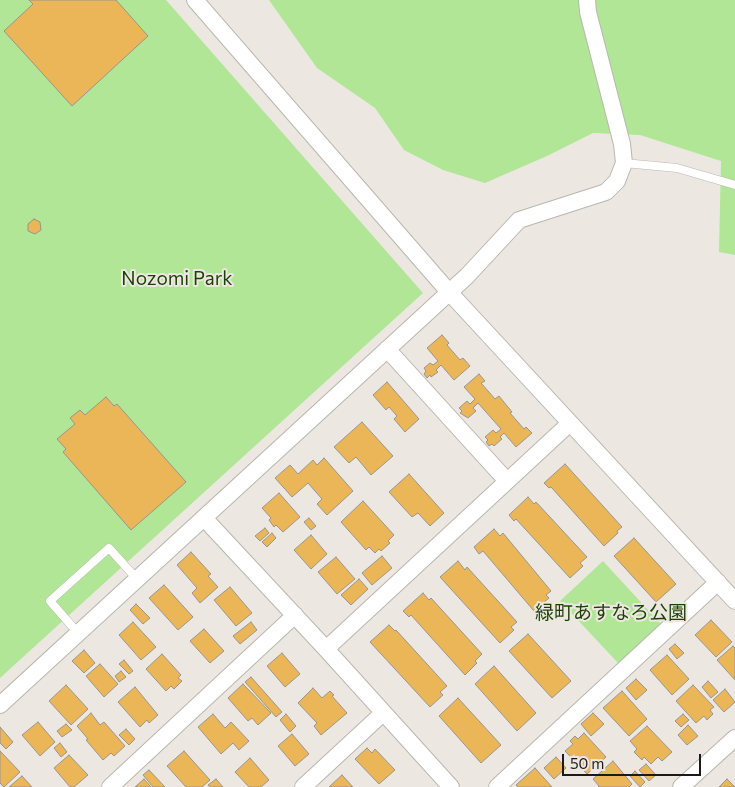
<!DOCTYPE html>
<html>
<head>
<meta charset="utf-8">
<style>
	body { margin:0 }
	#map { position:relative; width:735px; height:787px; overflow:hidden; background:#ece8e1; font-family:Commissioner,sans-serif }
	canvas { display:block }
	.scale { position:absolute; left:562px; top:754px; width:139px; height:22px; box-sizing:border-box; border:2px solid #1b1a18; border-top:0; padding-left:6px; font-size:15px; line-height:18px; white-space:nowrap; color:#1b1a18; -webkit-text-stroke:4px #ece8e1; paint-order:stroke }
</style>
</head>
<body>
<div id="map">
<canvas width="735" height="787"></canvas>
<div class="scale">50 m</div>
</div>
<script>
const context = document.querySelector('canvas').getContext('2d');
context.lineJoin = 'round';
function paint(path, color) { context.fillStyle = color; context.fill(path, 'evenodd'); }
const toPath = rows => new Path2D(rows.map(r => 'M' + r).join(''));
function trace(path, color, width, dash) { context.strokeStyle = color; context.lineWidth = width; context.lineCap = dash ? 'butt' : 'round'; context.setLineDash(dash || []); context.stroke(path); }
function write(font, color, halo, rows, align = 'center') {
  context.font = font + ' Commissioner,"Noto Sans JP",sans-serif'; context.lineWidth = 4; context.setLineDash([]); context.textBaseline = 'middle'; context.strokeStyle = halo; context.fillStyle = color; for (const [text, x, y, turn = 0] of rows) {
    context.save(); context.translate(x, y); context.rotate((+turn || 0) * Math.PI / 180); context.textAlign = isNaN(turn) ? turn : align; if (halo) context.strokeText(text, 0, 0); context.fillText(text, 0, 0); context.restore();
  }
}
paint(toPath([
	[0,0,166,0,423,293,0,678],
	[269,0,735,0,735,255,719,252,721,161,640,135,593,133,547,156,485,183,443,170,404,150,375,108,317,68],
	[603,561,661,624,619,664,560,601]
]), '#b0e696');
const building = toPath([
	[29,0,116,0,148,36,72,106,4,31,33,4,29,0],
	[34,219,40,222,41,230,35,234,28,231,28,224,34,219],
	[442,335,449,343,447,345,460,360,463,358,470,366,454,380,441,365,436,370,438,372,431,377,430,375,427,378,424,374,426,371,424,368,430,363,433,365,438,361,427,348,442,335],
	[479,374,485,381,481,383,495,399,499,396,512,412,510,413,524,429,526,427,532,433,516,447,504,433,500,437,502,439,494,446,492,444,489,446,486,442,488,440,485,437,493,430,496,433,501,429,478,403,473,408,476,411,468,418,460,413,462,411,459,408,467,401,470,404,475,399,464,387,479,374],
	[387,382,419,419,405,432,394,419,397,416,389,407,386,410,373,395,387,382],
	[106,397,114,406,117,404,186,482,131,530,63,452,66,449,57,439,75,424,70,418,80,410,85,415,106,397],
	[362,422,393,456,371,475,356,457,349,463,334,447,362,422],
	[324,458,353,491,327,515,317,504,322,499,308,483,292,497,275,478,290,465,298,474,313,460,317,465,324,458],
	[565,464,622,527,617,531,618,533,604,546,551,487,549,488,544,483,565,464],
	[409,474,444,513,430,526,418,513,412,517,389,492,409,474],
	[279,493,300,517,283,532,276,525,274,527,269,520,271,518,262,508,279,493],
	[528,497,534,504,536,502,587,557,580,563,583,566,570,578,516,519,514,521,509,515,528,497],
	[363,501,394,535,388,541,390,543,381,551,379,549,375,553,369,547,366,550,341,522,363,501],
	[309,518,316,526,311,530,304,522,309,518],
	[265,528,269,533,260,541,255,536,265,528],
	[494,529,500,536,503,533,551,591,546,595,549,598,534,611,483,551,479,554,474,547,494,529],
	[272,533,276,538,267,547,262,542,272,533],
	[311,535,327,554,311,569,294,550,311,535],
	[634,538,676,584,656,602,614,556,634,538],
	[191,552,211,574,208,576,218,587,200,603,192,593,197,588,177,565,191,552],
	[382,556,392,568,372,585,362,573,382,556],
	[336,557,355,579,337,594,318,572,336,557],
	[458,561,465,570,467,567,517,622,511,627,514,630,500,643,440,577,458,561],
	[359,579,368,589,351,605,341,595,359,579],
	[164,585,193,617,178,630,149,598,164,585],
	[230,587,252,613,236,626,214,600,230,587],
	[423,593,429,600,431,598,482,654,475,661,477,663,465,675,411,615,409,617,403,611,423,593],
	[136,604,150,618,143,624,130,610,136,604],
	[711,620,732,642,716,657,695,635,711,620],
	[133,622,156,647,141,660,119,635,133,622],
	[251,622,257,630,240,644,233,636,251,622],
	[389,625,395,631,396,630,447,686,440,692,443,695,430,707,370,642,389,625],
	[204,629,224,651,210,663,190,641,204,629],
	[528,634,571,681,552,698,509,651,528,634],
	[675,644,684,653,677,659,669,649,675,644],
	[733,646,735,648,735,680,717,660,733,646],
	[84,650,95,663,84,673,72,661,84,650],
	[282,653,300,674,285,687,267,666,282,653],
	[162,654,181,675,178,678,182,681,174,689,171,686,166,691,146,669,162,654],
	[667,655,689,679,672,695,650,670,667,655],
	[124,660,133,671,129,674,119,664,124,660],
	[100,664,118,684,104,697,86,676,100,664],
	[494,666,536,713,517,731,475,684,494,666],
	[121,671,126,677,119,682,115,676,121,671],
	[251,677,282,712,276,717,245,682,251,677],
	[636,679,647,690,636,700,626,688,636,679],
	[708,681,718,692,711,698,702,687,708,681],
	[243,684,271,713,258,725,252,718,248,721,228,698,243,684],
	[66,685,88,709,71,725,49,701,66,685],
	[693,685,714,707,710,710,713,714,707,720,704,716,696,723,676,701,693,685],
	[135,687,158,715,149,723,147,720,140,727,118,702,135,687],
	[313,688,322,698,330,691,334,695,332,696,347,713,321,735,314,726,317,723,298,703,313,688],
	[725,689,735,702,724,712,713,700,725,689],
	[622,691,647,719,629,736,603,708,622,691],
	[458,698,501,745,481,763,439,716,458,698],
	[91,713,100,725,104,722,125,746,114,756,111,753,103,760,86,740,88,739,77,726,91,713],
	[593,713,604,724,591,736,581,724,593,713],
	[213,714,225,728,231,722,249,741,239,750,233,743,221,754,198,727,213,714],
	[286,714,296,726,290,732,280,720,286,714],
	[683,714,689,720,681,727,675,721,683,714],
	[38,722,55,742,40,756,22,735,38,722],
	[66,724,72,730,62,737,57,731,66,724],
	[688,725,698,736,687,745,678,735,688,725],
	[647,726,672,752,662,761,658,757,651,764,644,757,642,760,634,752,637,749,630,741,647,726],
	[0,727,13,742,6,749,0,743,0,727],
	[126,729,135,739,129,745,119,735,126,729],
	[584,733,606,757,587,774,565,751,573,744,570,741,575,736,578,739,584,733],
	[292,734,309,754,295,766,278,746,292,734],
	[60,743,67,752,61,757,54,748,60,743],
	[367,748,372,753,375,749,395,770,379,784,355,759,367,748],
	[0,751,20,772,4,787,0,783,0,751],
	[184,751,210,780,202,787,186,787,167,766,184,751],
	[69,755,88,775,74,787,70,787,54,768,69,755],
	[556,757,566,768,554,779,544,768,556,757],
	[250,758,269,780,261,787,249,787,235,772,250,758],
	[613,761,632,784,629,787,598,787,599,786,593,779,613,761],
	[646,764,656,775,649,781,639,770,646,764],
	[535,768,552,787,518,787,516,785,535,768],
	[149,770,165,787,153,787,143,775,149,770],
	[635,771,645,782,640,787,630,776,635,771],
	[342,775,353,787,329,787,342,775],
	[22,776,32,787,9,787,22,776],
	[144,779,151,787,135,787,144,779],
	[216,779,223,787,210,787,208,785,216,779],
	[727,779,735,787,719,787,727,779]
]);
paint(building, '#eab657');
trace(building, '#99958e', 1);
const lane = toPath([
	[624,163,677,168,735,185],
	[78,633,50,601,109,548,137,579]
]);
const street = toPath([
	[195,0,449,292,735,601],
	[387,349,507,481],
	[204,518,326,649,451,787],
	[326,649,570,423],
	[0,705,467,276,519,220,606,192,617,181,624,163,622,144,588,12,587,0],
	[110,787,295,615],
	[303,787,383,713],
	[497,787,718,582],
	[681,787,735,738]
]);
trace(lane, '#bab6b0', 9);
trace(street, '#bab6b0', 18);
trace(lane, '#fff', 8);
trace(street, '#fff', 16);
write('19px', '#1c3f03', '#ece8e1', [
	["Nozomi Park",177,279],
	["緑町あすなろ公園",611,613]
]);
</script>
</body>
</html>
